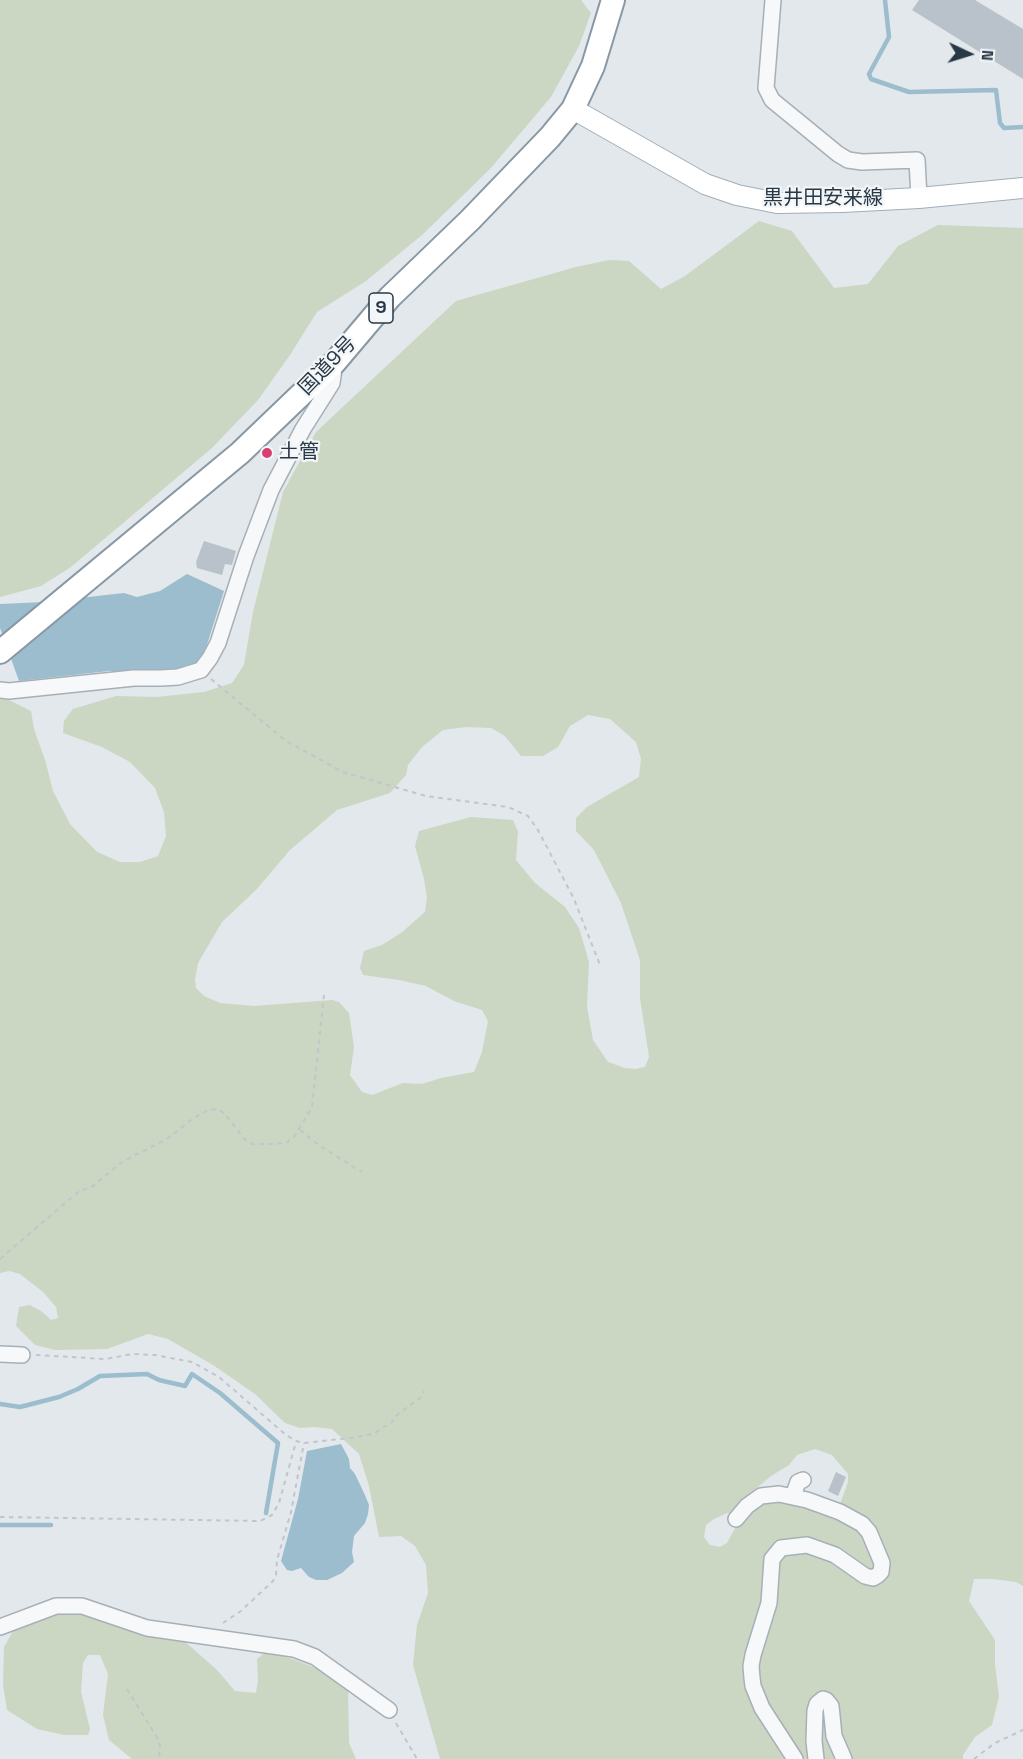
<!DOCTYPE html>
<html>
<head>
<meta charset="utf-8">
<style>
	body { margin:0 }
	#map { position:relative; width:1023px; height:1759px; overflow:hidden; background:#e2e8ec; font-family:"Space Grotesk",sans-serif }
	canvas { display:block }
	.north { position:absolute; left:939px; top:24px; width:60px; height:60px; -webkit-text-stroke:4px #f2f6f9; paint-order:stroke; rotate:94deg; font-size:16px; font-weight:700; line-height:24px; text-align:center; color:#293845 }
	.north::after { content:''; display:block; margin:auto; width:21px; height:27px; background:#293845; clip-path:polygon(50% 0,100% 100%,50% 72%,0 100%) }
</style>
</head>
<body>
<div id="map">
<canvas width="1023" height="1759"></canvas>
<div class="north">N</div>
</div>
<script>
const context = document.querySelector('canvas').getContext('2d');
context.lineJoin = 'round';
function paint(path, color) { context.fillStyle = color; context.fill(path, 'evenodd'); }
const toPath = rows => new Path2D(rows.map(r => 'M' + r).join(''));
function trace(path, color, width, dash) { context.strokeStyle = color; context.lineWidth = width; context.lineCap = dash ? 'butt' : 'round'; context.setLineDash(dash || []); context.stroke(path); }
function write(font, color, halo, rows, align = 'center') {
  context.font = font + ' "Space Grotesk","Noto Sans JP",sans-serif'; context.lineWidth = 4.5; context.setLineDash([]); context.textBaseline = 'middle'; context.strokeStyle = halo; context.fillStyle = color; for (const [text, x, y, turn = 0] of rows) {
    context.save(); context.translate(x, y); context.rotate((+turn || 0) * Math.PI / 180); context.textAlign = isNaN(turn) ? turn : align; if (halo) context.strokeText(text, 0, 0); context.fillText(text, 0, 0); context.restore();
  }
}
paint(toPath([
	[0,0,581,0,591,13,579,46,551,97,490,169,422,235,366,281,317,312,290,355,258,400,212,448,71,567,41,586,0,597],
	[759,221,792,231,834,288,868,284,898,246,938,225,1023,228,1023,1586,1016,1582,993,1579,974,1579,969,1601,995,1640,995,1664,999,1697,992,1725,975,1737,963,1755,963,1759,440,1759,413,1665,417,1625,428,1593,426,1565,415,1546,401,1536,379,1537,369,1486,359,1454,332,1429,313,1427,300,1428,285,1423,255,1394,213,1365,168,1339,148,1334,107,1349,55,1350,35,1345,16,1326,19,1307,30,1305,41,1311,51,1320,58,1318,56,1307,43,1292,20,1274,9,1271,0,1273,0,699,9,700,31,711,34,729,46,763,53,791,70,824,97,852,120,862,140,862,158,856,166,836,164,812,155,788,130,762,102,747,63,733,64,721,73,709,116,696,157,697,204,692,232,683,244,665,253,612,283,492,316,432,456,301,576,267,609,260,629,261,661,289,685,276],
	[588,715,610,719,636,742,641,759,639,777,587,807,576,818,576,831,594,850,621,903,640,960,640,998,649,1057,645,1067,635,1069,625,1068,608,1062,593,1040,587,1007,589,962,579,928,565,907,535,883,516,860,518,832,513,820,471,817,419,831,415,846,424,879,427,898,425,912,401,933,382,945,364,951,360,968,363,975,399,980,426,986,454,1001,482,1010,488,1021,482,1052,474,1072,441,1078,422,1084,403,1083,372,1095,362,1092,350,1075,354,1047,349,1013,339,1002,332,1000,254,1006,220,1003,204,996,196,988,195,980,198,963,222,922,256,890,290,850,337,810,390,793,406,775,408,765,422,747,443,730,466,727,491,728,505,736,521,756,543,756,558,747,570,726],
	[815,1449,832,1455,848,1474,848,1482,839,1507,763,1499,740,1519,727,1543,720,1547,710,1545,704,1537,706,1525,714,1519,727,1513,732,1513,741,1501,771,1476,789,1465,797,1455],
	[61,1611,78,1612,183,1640,217,1670,235,1691,256,1693,258,1681,257,1659,266,1652,279,1654,334,1675,348,1689,349,1743,356,1759,132,1759,109,1740,103,1715,108,1674,100,1655,88,1655,83,1663,81,1692,90,1729,88,1735,64,1735,37,1729,7,1710,3,1685,4,1647,13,1631,34,1616]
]), '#cbd6c3');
paint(toPath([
	[187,574,224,591,205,651,196,663,168,671,109,671,19,681,0,628,0,604,44,602,124,593,137,597,160,591],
	[341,1444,349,1459,350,1468,355,1474,364,1493,369,1505,368,1514,365,1523,354,1536,352,1552,354,1562,342,1573,327,1580,316,1580,309,1577,301,1568,292,1571,287,1570,281,1561,298,1499,307,1451]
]), '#9bbdce');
trace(toPath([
	[885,0,889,37,869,74,871,79,909,92,996,90,1000,123,1004,128,1023,127],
	[0,1404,20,1407,59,1397,78,1389,100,1376,147,1374,159,1380,185,1386,192,1374,220,1393,278,1443,266,1513],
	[0,1525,51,1525]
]), '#9bbdce', 4.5);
paint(toPath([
	[919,0,975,0,1023,29,1023,79,912,10],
	[204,541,236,551,232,565,225,564,222,575,197,568,196,562],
	[836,1472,846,1477,838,1496,828,1491]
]), '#b9c2ca');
const minor = toPath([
	[773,0,766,88,772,100,838,154,848,160,862,162,917,160,919,198],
	[0,690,9,691,134,678,161,678,178,677,201,670,210,658,218,643,246,556,271,490,303,429,332,383,335,362],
	[0,1354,22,1355],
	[793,1496,798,1482,803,1480],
	[736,1519,747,1506,761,1496,779,1494,807,1500,840,1512,862,1524,869,1532,882,1563,881,1572,878,1575,873,1578,865,1576,835,1555,807,1545,781,1548,772,1559,769,1603,753,1655,751,1666,752,1678,753,1686,762,1708,795,1759],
	[0,1627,56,1606,82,1606,147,1628,294,1649,315,1657,389,1710],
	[816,1759,814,1741,815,1711,817,1704,823,1699,826,1700,831,1706,834,1736,844,1759]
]);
const major = toPath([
	[573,109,705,184,737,195,777,203,842,202,919,198,1023,188]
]);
const highway = toPath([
	[0,652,240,453,335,362,390,297,470,220,550,137,573,109,593,66,613,0]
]);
trace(minor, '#a7b0b7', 18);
trace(major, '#a1aeb9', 22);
trace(highway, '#8898a4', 26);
trace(toPath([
	[211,679,286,741,343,772,426,796,508,807,528,816,538,830,574,899,600,965],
	[300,1130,320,1146,362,1172],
	[0,1259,78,1192,93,1186,122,1162,167,1139,192,1119,210,1109,219,1110,225,1114,245,1140,253,1144,276,1144,287,1142,294,1137,312,1107,324,995],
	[36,1355,105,1359,133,1354,155,1355,192,1362,219,1377,286,1435,296,1441,304,1443,350,1438,373,1434,392,1422,398,1414,420,1398,424,1391],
	[0,1517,260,1521,272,1515,279,1503,296,1442],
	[223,1623,241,1611,273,1581,276,1576,277,1560,291,1512,304,1443],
	[127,1689,158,1739,160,1746,159,1759],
	[396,1723,417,1759],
	[974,1759,995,1743,1023,1730]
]), '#c1c6ca', 2, [4.5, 4.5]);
trace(minor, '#f6f8f9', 15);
trace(major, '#fff', 20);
trace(highway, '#fff', 22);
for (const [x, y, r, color] of [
	[267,453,6,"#da3e71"]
]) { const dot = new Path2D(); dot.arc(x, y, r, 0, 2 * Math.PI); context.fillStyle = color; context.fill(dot); trace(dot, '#f2f6f9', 2); }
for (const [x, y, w] of [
	[381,308,24]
]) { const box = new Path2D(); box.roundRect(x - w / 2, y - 15, w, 30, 4.5); context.fillStyle = '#f2f6f9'; context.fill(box); trace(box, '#293845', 1.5); }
write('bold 18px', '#293845', null, [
	["9",381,308]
]);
write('20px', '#293845', '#f2f6f9', [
	["黒井田安来線",823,199],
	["国道9号",328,366,-46]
]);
write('20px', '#293845', '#f2f6f9', [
	["土管",279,453]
], 'left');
</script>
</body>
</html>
